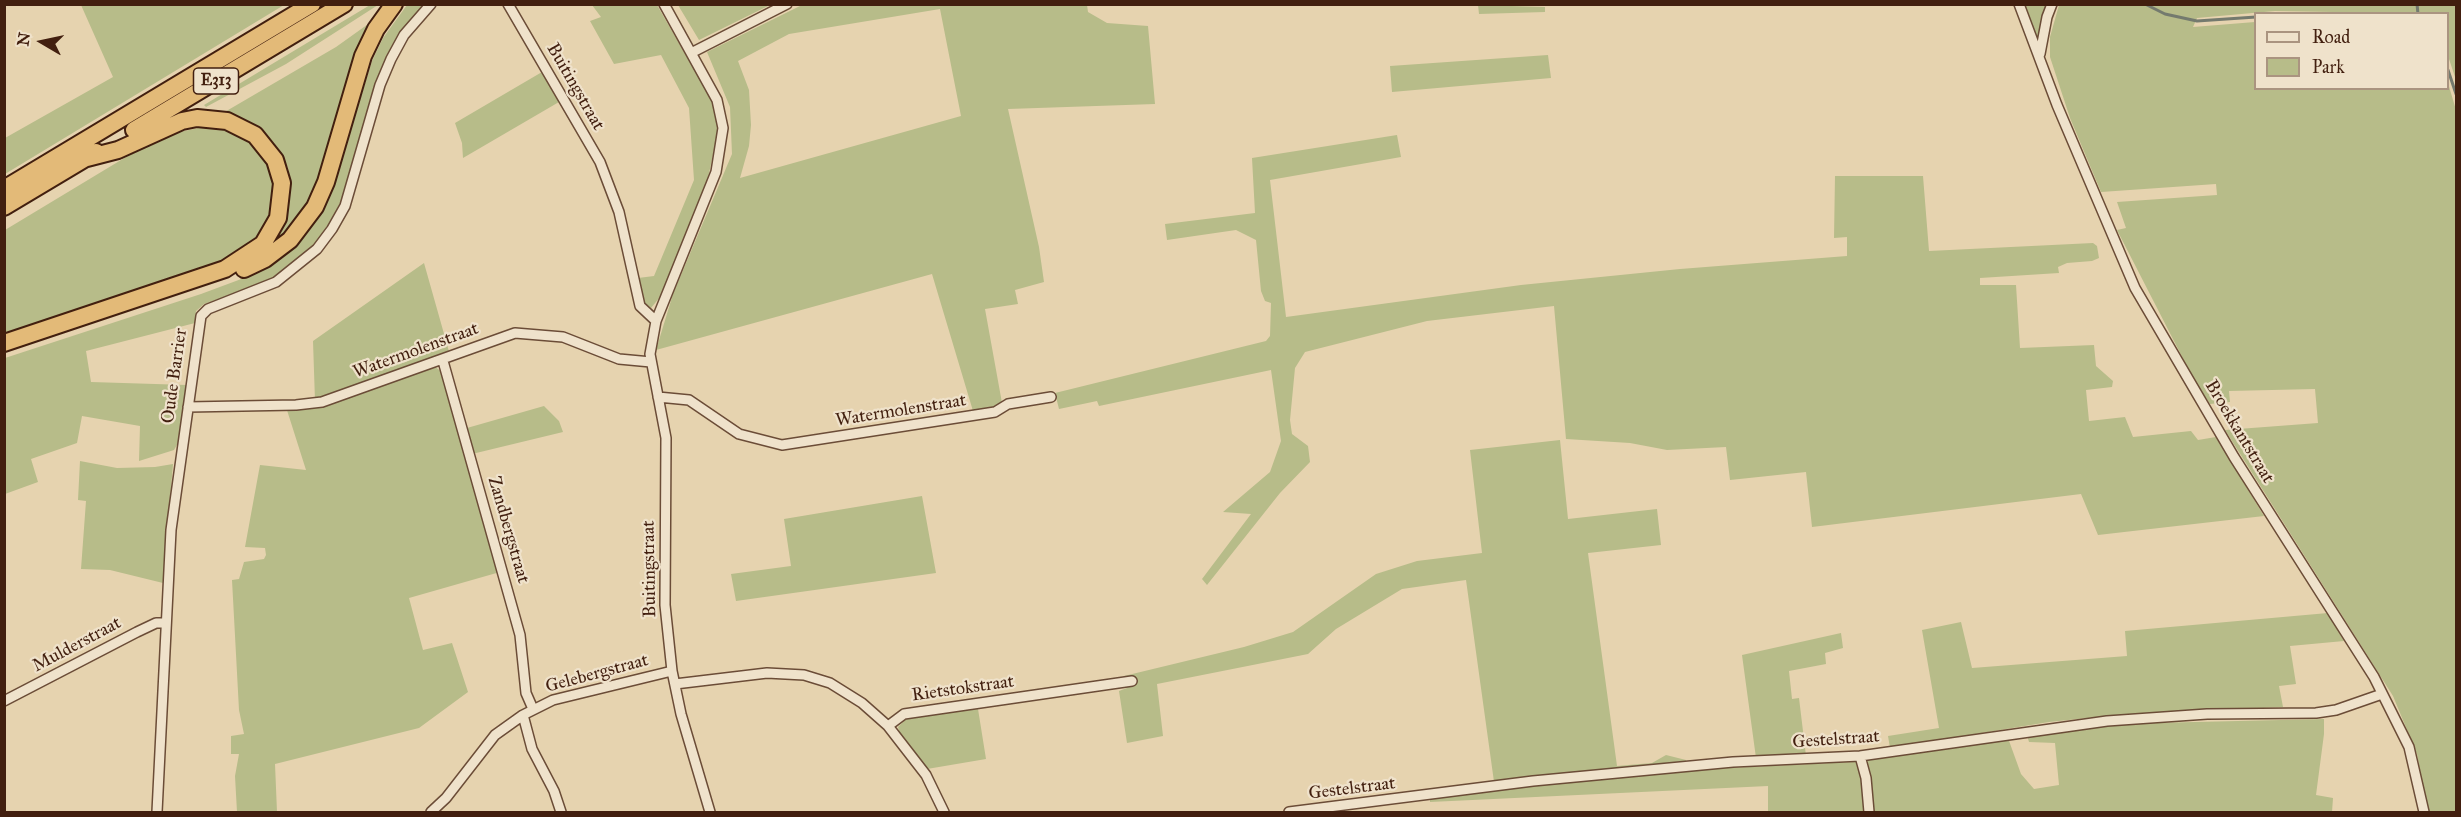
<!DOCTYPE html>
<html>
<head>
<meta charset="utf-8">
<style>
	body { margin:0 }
	#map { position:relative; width:2461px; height:817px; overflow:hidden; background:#e6d3af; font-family:"IM FELL Great Primer",serif }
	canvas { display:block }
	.frame { position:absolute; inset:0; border:6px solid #421f0f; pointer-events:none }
	.legend { position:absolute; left:2254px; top:12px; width:195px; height:78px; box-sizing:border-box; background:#efe2cb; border:2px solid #aa9480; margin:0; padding:8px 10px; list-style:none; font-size:18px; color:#421f0f }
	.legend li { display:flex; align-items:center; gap:12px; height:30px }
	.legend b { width:30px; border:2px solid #aa9480 }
	.north { position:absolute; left:12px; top:12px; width:60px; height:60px; -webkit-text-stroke:4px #efe2cb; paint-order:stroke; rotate:279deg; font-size:16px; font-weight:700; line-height:24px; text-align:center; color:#421f0f }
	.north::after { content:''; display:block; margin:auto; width:21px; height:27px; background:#421f0f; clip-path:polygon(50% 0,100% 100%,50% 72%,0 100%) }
</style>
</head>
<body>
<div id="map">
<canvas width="2461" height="817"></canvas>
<div class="frame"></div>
<ul class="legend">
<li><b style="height:8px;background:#efe2cb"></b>Road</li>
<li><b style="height:16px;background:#b7bc89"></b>Park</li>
</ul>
<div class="north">N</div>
</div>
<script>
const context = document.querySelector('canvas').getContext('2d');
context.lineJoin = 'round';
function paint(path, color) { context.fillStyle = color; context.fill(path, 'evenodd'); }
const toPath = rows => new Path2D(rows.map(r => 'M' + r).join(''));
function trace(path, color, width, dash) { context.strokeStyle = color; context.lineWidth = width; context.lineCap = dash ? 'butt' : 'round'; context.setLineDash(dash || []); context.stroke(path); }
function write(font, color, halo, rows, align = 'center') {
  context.font = font + ' "IM FELL Great Primer",serif'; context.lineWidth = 4.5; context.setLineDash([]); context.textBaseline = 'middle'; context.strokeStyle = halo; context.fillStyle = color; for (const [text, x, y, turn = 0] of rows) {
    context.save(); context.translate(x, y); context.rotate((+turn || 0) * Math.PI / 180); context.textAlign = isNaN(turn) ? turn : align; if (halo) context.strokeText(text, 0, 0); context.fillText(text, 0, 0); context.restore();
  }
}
paint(toPath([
	[81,5,284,5,5,174,5,138,113,77],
	[370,5,378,5,286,64,206,107,204,105],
	[407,5,423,5,400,32,392,48,344,196,320,240,275,279,204,304,196,311,195,323,86,351,91,382,187,385,178,443,174,450,139,461,140,426,82,416,77,443,31,459,38,482,5,494,5,358,201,294,252,275,282,257,317,219,330,196,372,61,383,38],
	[592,5,657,5,714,104,718,131,708,178,660,297,651,308,643,302,638,278,654,276,694,180,689,108,661,55,614,64,590,21,601,17],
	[678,5,770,5,699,40],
	[802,5,1087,5,1088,12,1107,23,1148,26,1155,104,1008,109,1039,247,1044,282,1015,290,1018,304,985,309,1002,403,990,410,973,411,932,274,656,350,673,294,732,154,730,107,707,52],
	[940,9,961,116,740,178,749,146,751,125,749,90,738,61,789,34],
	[1478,5,1545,7,1545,12,1479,14],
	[2024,5,2050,5,2040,35,2036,38],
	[2059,5,2456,5,2456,80,2448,56,2448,14,2275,11,2197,18,2193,27,2255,22,2256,88,2448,88,2448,83,2456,110,2456,812,2427,812,2417,754,2393,696,2225,430,2318,423,2315,389,2229,391,2230,402,2210,404,2194,380,2117,230,2126,228,2117,202,2217,195,2216,184,2101,192,2070,118,2050,57,2050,37],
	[371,22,325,167,304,214,270,248,286,219,291,186,288,168,280,152,265,133,223,113,336,47],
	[1548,55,1551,78,1392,92,1390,66],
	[542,72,559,102,463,158,462,143,455,123],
	[203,127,219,128,245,136,267,159,276,189,274,207,263,230,252,242,216,264,5,333,5,230,131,154,175,133],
	[1397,135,1401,157,1270,180,1286,317,1521,285,1680,269,1847,256,1847,237,1834,238,1835,176,1923,176,1929,251,2093,243,2097,246,2099,258,2092,261,2067,263,2058,267,2059,273,1980,278,1980,285,2016,285,2020,348,2094,345,2096,366,2113,381,2112,387,2086,390,2089,421,2125,417,2133,437,2191,431,2198,440,2216,437,2264,516,2098,535,2081,494,1812,527,1806,472,1730,480,1726,447,1667,450,1630,443,1566,439,1554,306,1427,321,1305,352,1295,368,1290,420,1292,434,1308,446,1310,462,1280,493,1207,585,1202,579,1251,514,1223,512,1270,472,1281,441,1271,370,1099,406,1097,401,1059,409,1055,393,1266,341,1270,336,1271,303,1265,301,1261,291,1256,240,1236,230,1167,240,1165,224,1255,213,1252,158],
	[424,263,450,355,315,401,313,341],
	[434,366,442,372,500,572,409,598,423,650,452,643,468,692,419,728,275,764,277,812,237,812,235,776,239,754,231,754,231,736,244,734,239,710,232,580,239,579,244,562,264,559,266,555,265,548,245,547,260,465,306,470,286,407],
	[544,406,559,421,563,432,472,454,467,428],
	[1560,440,1568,519,1657,509,1661,545,1588,553,1617,766,1652,763,1666,755,1686,760,1687,770,1854,762,2008,738,2021,774,2034,789,2059,785,2055,743,2029,742,2027,735,2109,724,2324,719,2324,734,2316,795,2333,798,2332,812,1768,812,1768,786,1430,802,1430,798,1495,789,1466,580,1402,589,1336,629,1308,654,1157,684,1163,736,1127,743,1119,691,1127,688,1124,676,1244,647,1293,632,1376,574,1417,561,1482,553,1470,450],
	[80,461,117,468,155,467,173,464,163,583,110,570,81,569,86,501,78,500],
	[922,496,936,573,736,601,731,574,791,566,784,519],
	[2328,613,2344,641,2290,646,2296,684,2279,686,2283,707,2107,716,2049,722,1890,748,1888,736,1939,728,1922,630,1961,622,1972,668,2127,656,2125,631],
	[1841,633,1843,648,1825,653,1826,664,1789,671,1792,699,1799,698,1806,756,1756,758,1742,655],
	[978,709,986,759,927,769,900,734,898,727,907,718]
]), '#b7bc89');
trace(toPath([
	[2145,4,2165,14,2197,21,2256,17],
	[2417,4,2418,14],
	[2297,14,2339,14],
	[2448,70,2456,94]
]), '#747a6e', 3);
const street = toPath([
	[508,4,600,162,619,212,640,306,656,321],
	[664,4,717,100,723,128,716,172,656,321,650,354,666,438,665,605,672,671,681,714,710,812],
	[2019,4,2057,105,2135,288,2234,457,2374,677,2409,747,2424,812],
	[693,52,787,4],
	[2040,54,2047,17,2052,4],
	[443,361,520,635,526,693,533,709],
	[658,397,689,400,739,434,782,445,995,412,1008,404,1051,397],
	[188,407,296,405,322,402,515,333,563,337,619,359,651,362],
	[675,684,767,673,804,675,830,683,862,703,888,726,926,775,944,812],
	[4,701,137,632,156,623,166,623],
	[523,715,532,749,554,791,561,812],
	[888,726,904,714,1132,681],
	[1860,756,1866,778,1869,812],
	[157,812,171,530,201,316,208,309,276,282,317,249,332,229,345,206,380,85,391,59,404,35,431,4],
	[431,812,446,798,495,735,523,715,553,700,672,671],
	[1289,812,1533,781,1733,762,1860,756,2107,721,2207,714,2316,713,2336,710,2382,694]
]);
const highway = toPath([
	[134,130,344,4],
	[4,189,312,4],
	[4,207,96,152],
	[244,269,265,259,290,240,315,207,326,182,363,56,376,29,394,4],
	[4,343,225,269,263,244,278,218,282,183,275,160,255,135,227,121,197,118,182,121,118,150,87,158]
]);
trace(street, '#6b4c37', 12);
trace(highway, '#421f0f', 20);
trace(street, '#efe2cb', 9);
trace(highway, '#e3ba78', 16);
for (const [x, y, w] of [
	[216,81,45]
]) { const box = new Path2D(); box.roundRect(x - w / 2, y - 13, w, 26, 4.5); context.fillStyle = '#efe2cb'; context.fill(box); trace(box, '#421f0f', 1.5); }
write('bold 16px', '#421f0f', null, [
	["E313",216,81]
]);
write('18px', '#421f0f', '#efe2cb', [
	["Buitingstraat",575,87,60],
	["Watermolenstraat",416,351,-20],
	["Oude Barrier",175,376,-82],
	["Watermolenstraat",901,411,-9],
	["Broekkantstraat",2239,432,59],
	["Zandbergstraat",508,530,74],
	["Buitingstraat",650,569,-91],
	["Mulderstraat",77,645,-28],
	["Gelebergstraat",597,674,-15],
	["Rietstokstraat",963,689,-8],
	["Gestelstraat",1836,740,-4],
	["Gestelstraat",1352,789,-7]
]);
</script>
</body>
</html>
